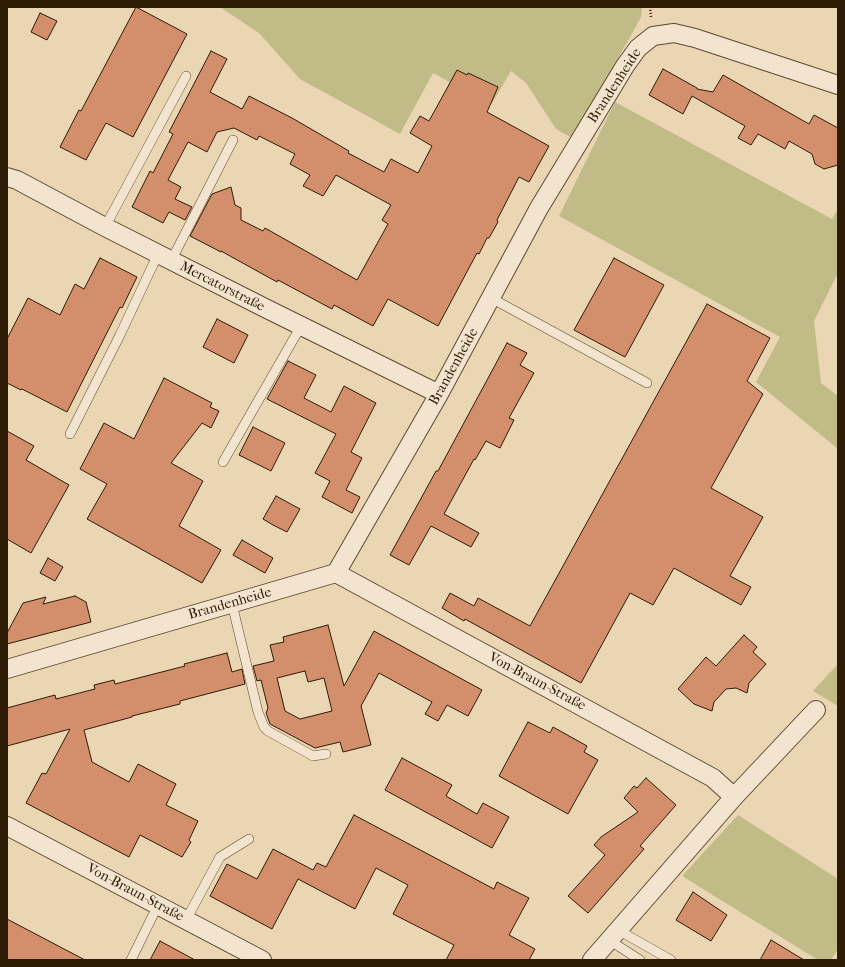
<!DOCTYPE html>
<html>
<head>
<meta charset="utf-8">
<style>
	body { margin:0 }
	#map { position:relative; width:845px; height:967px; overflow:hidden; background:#ebd6b4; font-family:"IM FELL French Canon",serif }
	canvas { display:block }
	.frame { position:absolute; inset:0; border:8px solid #2e1b05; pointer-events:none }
</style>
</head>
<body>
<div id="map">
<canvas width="845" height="967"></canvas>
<div class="frame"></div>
</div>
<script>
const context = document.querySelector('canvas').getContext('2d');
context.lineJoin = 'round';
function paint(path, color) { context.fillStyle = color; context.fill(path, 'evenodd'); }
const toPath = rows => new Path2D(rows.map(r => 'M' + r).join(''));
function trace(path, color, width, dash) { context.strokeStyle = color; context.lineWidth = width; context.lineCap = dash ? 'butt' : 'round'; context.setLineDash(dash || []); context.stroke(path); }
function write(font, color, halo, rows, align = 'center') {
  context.font = font + ' "IM FELL French Canon",serif'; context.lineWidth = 3; context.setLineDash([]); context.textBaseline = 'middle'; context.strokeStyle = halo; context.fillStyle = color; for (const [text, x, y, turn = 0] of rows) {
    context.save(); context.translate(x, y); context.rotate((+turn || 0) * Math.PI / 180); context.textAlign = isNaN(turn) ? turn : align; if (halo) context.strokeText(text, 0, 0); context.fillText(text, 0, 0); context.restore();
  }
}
paint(toPath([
	[220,7,642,7,641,17,629,39,572,138,556,129,526,83,511,71,491,105,433,73,400,134,300,79,259,33],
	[615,102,832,219,838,209,838,273,814,321,821,383,838,396,838,449,756,382,780,337,559,216],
	[838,664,838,706,813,691],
	[738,815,838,879,838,949,831,960,818,960,682,876]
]), '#c0bb87');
const building = toPath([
	[136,7,187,34,133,137,106,123,86,160,60,147,79,110,81,111,136,7],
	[40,13,57,21,47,40,31,32,40,13],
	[211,51,227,59,210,92,242,109,249,96,292,118,349,151,348,153,384,172,391,159,418,173,432,146,410,133,420,116,429,121,457,70,467,75,468,73,498,87,487,112,549,146,529,182,519,177,497,220,498,222,489,238,487,238,479,254,477,253,438,326,388,299,373,326,334,305,332,309,278,280,277,282,221,251,221,252,190,236,212,194,231,187,235,205,241,208,241,220,263,231,265,228,357,280,388,224,382,220,391,205,336,175,323,196,303,186,310,175,290,164,295,154,259,136,257,140,234,128,217,132,207,152,188,142,168,180,181,187,175,199,192,207,185,220,169,212,163,223,132,207,150,171,153,173,173,134,169,132,211,51],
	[663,69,697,88,697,89,713,92,723,75,809,124,814,115,838,128,838,165,824,169,815,164,812,154,789,141,785,149,758,134,751,145,738,138,745,126,692,96,683,114,649,95,663,69],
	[100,258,137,277,122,308,120,307,67,412,22,389,21,390,7,383,7,339,28,298,60,315,75,284,84,289,100,258],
	[614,258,664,285,625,357,574,330,614,258],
	[707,304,770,338,747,381,763,394,711,488,763,517,730,576,751,587,741,605,674,568,653,605,630,593,581,683,465,619,464,621,442,608,450,593,474,606,478,598,530,626,707,304],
	[217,319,248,335,234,363,203,347,217,319],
	[507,343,527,353,520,365,534,373,509,418,514,420,500,448,486,441,475,460,474,459,444,514,479,533,471,547,431,526,409,565,390,555,436,471,438,471,507,343],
	[288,361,316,375,304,398,331,412,344,386,376,403,351,452,362,458,346,490,360,497,352,513,322,497,330,481,315,473,336,434,267,399,288,361],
	[164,378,212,403,210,407,219,411,211,428,202,423,171,463,203,481,179,526,221,550,202,583,87,519,107,484,80,469,104,423,134,439,164,378],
	[253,427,285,443,271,471,239,455,253,427],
	[7,431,34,446,26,460,69,485,31,553,7,539,7,431],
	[276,496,300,509,287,532,273,525,263,519,276,496],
	[242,540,273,558,265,573,233,555,242,540],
	[48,558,63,567,55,581,40,573,48,558],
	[75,596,86,602,91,622,7,644,7,633,23,603,46,597,43,604,75,596],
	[328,625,344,686,374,631,482,690,468,716,447,705,438,721,425,714,432,702,379,673,361,706,371,745,343,752,340,742,315,748,270,724,266,713,268,708,261,680,257,681,253,666,274,661,270,645,284,642,283,637,328,625],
	[305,671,308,682,324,678,332,711,300,719,285,711,277,678,305,671],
	[744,635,757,647,753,652,766,664,749,683,747,693,736,688,726,689,714,702,712,711,694,704,678,689,706,657,716,666,744,635],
	[227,653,232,672,242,669,245,684,180,701,180,704,132,716,132,717,84,730,92,762,129,782,138,764,176,784,166,805,198,821,189,840,191,842,182,857,140,835,129,857,26,803,42,773,46,774,70,729,7,746,7,708,55,695,56,699,95,689,94,685,114,680,115,684,185,666,184,664,227,653],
	[528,722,550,733,553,727,587,746,584,752,598,760,568,814,499,776,528,722],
	[402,758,452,785,446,796,477,814,483,803,509,817,492,848,385,790,402,758],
	[646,778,676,805,640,846,644,849,588,913,568,896,605,855,594,845,601,837,638,812,624,798,634,786,637,788,646,778],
	[354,815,494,889,497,882,529,898,509,935,535,949,529,960,446,960,454,945,393,914,408,885,376,868,355,909,298,879,272,929,210,896,227,864,257,879,273,849,313,870,317,863,326,867,354,815],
	[693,892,727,915,711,941,676,920,693,892],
	[7,919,85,960,7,960,7,919],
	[771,940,804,960,760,960,771,940],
	[160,941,195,960,150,960,160,941]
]);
paint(building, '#d38f6b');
trace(building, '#2e1b05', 1);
const lane = toPath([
	[105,227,186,76],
	[171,261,233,140],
	[491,298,647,383],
	[70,434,120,335,158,254],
	[223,462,301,326],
	[232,604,258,712,264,727,268,731,313,756,326,754],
	[186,920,220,857,249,839],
	[618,930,671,960],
	[609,940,640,960],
	[131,960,158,905]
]);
const street = toPath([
	[7,177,17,180,105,227,267,309,439,394],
	[336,573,713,778,734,797,592,960],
	[7,669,336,573,439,394,539,208,625,66,638,48,653,36,674,33,695,38,838,85],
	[734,797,816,710],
	[7,826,262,960]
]);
trace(lane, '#5d4a31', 10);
trace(street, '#5d4a31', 20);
trace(toPath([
	[650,7,651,17]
]), '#2e1b05', 2.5, [1, 2]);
trace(lane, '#f2e4ce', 9);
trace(street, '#f2e4ce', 18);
write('14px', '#2e1b05', '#f2e4ce', [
	["Brandenheide",615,86,-57],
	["Mercatorstraße",222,287,27],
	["Brandenheide",454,367,-61],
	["Brandenheide",230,604,-16],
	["Von-Braun-Straße",537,682,28],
	["Von-Braun-Straße",135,893,28]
]);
</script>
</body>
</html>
